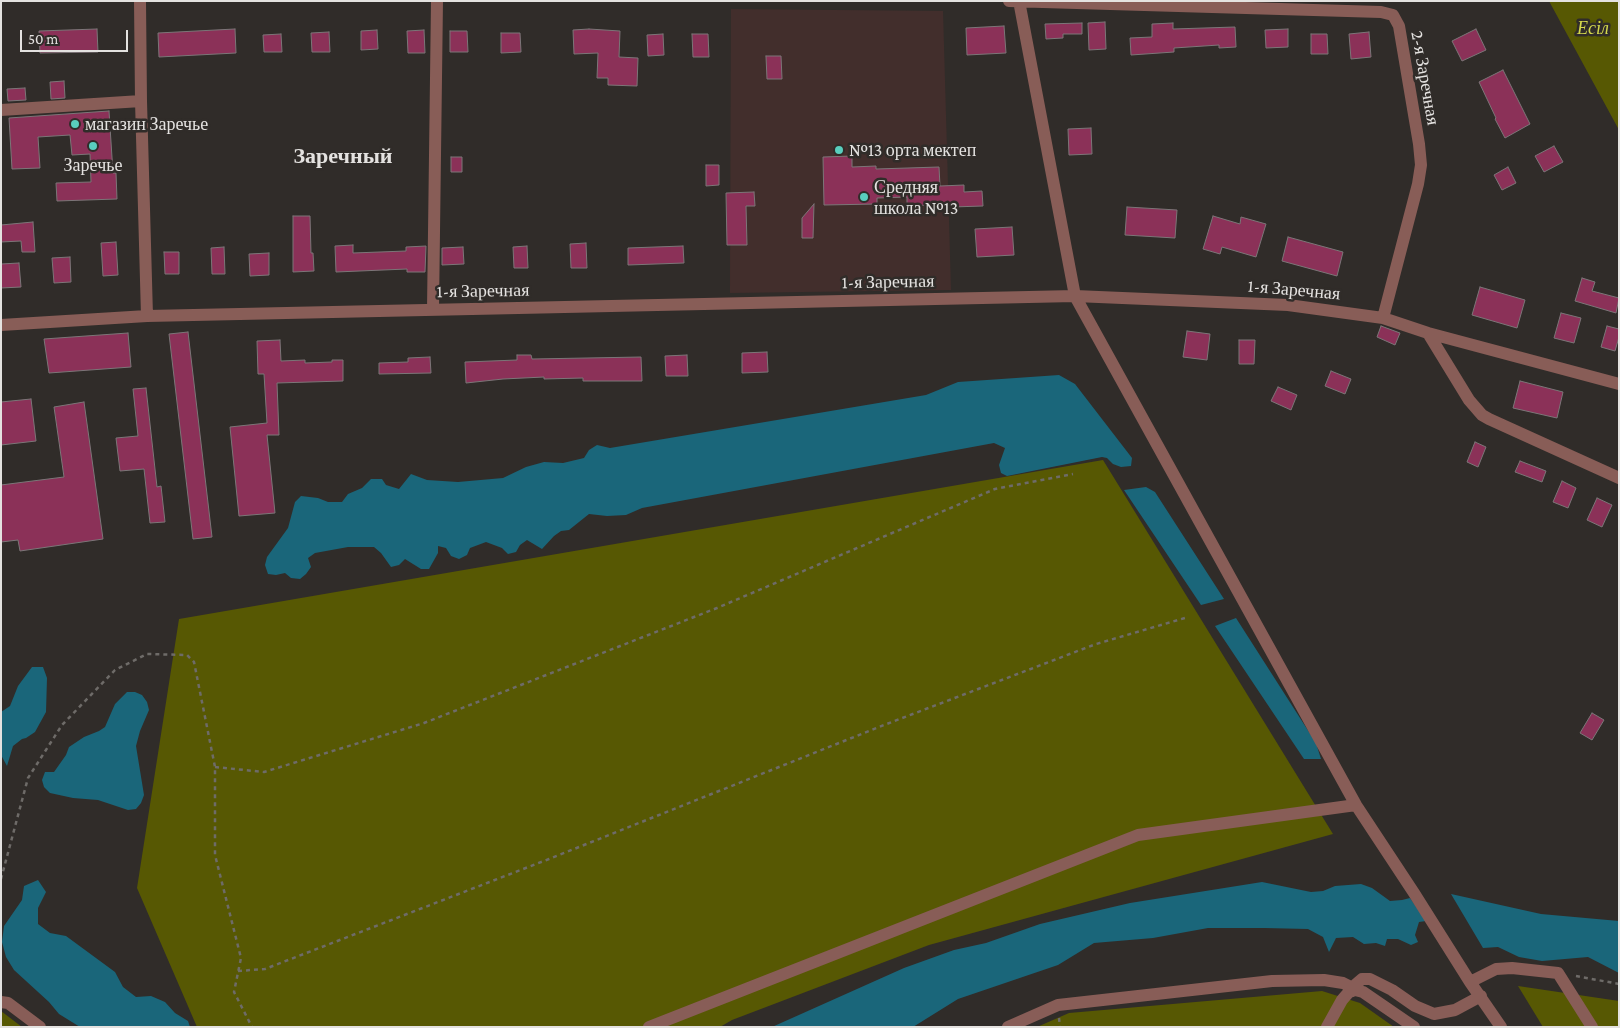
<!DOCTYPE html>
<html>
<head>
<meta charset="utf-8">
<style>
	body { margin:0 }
	#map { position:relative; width:1620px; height:1028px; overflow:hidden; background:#302c29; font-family:"Crimson Pro",serif }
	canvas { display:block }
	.frame { position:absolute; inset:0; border:2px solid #e4e2e0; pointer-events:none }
	.scale { position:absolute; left:20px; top:30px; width:108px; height:22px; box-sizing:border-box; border:2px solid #e4e2e0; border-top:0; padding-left:6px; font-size:15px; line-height:18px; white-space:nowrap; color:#e4e2e0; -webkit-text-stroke:4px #302c29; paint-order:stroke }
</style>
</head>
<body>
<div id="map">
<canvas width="1620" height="1028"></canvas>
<div class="frame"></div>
<div class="scale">50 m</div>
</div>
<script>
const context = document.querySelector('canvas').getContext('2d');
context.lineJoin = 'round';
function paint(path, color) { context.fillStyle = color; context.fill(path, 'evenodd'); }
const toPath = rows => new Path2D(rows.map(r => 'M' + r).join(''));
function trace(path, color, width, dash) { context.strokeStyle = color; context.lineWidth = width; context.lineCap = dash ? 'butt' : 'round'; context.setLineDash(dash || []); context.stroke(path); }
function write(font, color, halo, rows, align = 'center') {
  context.font = font + ' "Crimson Pro",serif'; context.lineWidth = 5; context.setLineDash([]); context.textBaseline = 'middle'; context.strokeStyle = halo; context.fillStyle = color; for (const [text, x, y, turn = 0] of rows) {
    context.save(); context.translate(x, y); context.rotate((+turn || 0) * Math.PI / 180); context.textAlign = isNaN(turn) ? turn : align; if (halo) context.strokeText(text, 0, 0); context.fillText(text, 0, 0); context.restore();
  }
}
paint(toPath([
	[731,9,943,11,951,290,730,293]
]), '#422e2c');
paint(toPath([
	[1549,1,1619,1,1619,130],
	[1103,460,1333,834,929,945,732,1020,720,1027,197,1027,137,888,179,619],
	[1518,986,1619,1001,1619,1027,1543,1027],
	[1322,991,1360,1003,1394,1027,1037,1027,1069,1013],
	[1,1011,22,1027,1,1027]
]), '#575803');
paint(toPath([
	[1059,375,1075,384,1132,458,1131,466,1121,467,1113,464,1107,458,1102,457,1007,476,1001,473,999,465,1005,448,994,443,642,508,626,515,607,516,589,514,569,530,561,531,554,536,542,549,527,540,520,545,516,552,508,554,502,548,486,542,470,548,467,555,459,559,451,556,446,548,438,546,438,553,429,569,421,569,405,559,399,565,391,567,381,553,374,547,348,547,315,553,308,558,311,567,306,574,300,579,291,578,285,573,276,575,268,574,265,565,267,557,288,528,295,502,301,496,318,498,328,502,342,502,348,494,362,488,371,479,382,479,386,485,399,489,411,474,427,480,458,482,503,478,526,467,544,462,563,463,584,458,589,450,597,445,610,448,926,395,958,382],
	[1146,487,1155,492,1224,599,1201,605,1124,490],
	[1236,618,1316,743,1321,759,1304,759,1215,626],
	[32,667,43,667,47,678,46,712,35,732,26,738,22,739,13,746,7,766,1,755,1,712,10,706,18,686],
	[127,692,135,692,142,695,147,702,149,710,140,731,136,746,144,795,141,803,136,809,128,810,98,800,73,798,50,793,44,787,42,780,45,772,54,772,66,755,69,747,84,737,99,731,105,727,115,704],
	[38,880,46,892,38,908,38,924,50,933,66,936,115,972,123,987,136,997,151,996,165,1002,175,1013,188,1021,190,1027,80,1027,59,1014,49,1002,14,970,6,957,2,942,4,926,22,900,24,886],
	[1262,882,1311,892,1323,891,1335,886,1361,884,1372,888,1390,901,1402,900,1410,898,1426,921,1419,922,1415,935,1418,942,1411,945,1398,939,1387,939,1385,946,1376,943,1364,944,1353,937,1336,938,1329,952,1323,937,1308,929,1264,928,1208,928,1153,938,1094,943,1058,965,958,999,913,1027,772,1027,904,968,954,950,986,943,1040,924,1130,903],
	[1451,894,1541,914,1619,921,1619,973,1588,957,1542,961,1519,957,1498,947,1483,948]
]), '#1a667a');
const building = toPath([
	[1105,22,1106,49,1089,50,1088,23,1105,22],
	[1082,23,1082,34,1063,34,1063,38,1046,39,1045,24,1082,23],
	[1173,23,1173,29,1235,27,1236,47,1219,48,1219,45,1174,48,1174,52,1131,55,1130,38,1152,37,1152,24,1173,23],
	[1004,26,1006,53,967,55,966,28,1004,26],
	[97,29,98,52,40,53,39,31,97,29],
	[235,29,236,53,159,57,158,33,235,29],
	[589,29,620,31,619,57,638,58,637,86,608,85,608,78,597,78,598,53,574,54,573,30,589,29],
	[1288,29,1288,47,1266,48,1265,30,1288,29],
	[1476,29,1486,50,1462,61,1452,41,1476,29],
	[377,30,378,49,361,50,361,31,377,30],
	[424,30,425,53,408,53,407,31,424,30],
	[450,31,467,31,468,52,450,52,450,31],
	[329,32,330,52,312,52,311,33,329,32],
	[1369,32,1371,57,1351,59,1349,34,1369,32],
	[501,33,520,33,521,52,501,53,501,33],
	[281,34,282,52,264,52,263,35,281,34],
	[663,34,664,55,648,56,647,35,663,34],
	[692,34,708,34,709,57,693,57,692,34],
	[1311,34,1327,34,1328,54,1311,54,1311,34],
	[766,56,781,56,782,79,767,79,766,56],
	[1503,70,1530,124,1505,138,1495,119,1496,118,1479,82,1503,70],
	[64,81,65,98,51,99,50,82,64,81],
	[25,88,26,100,8,101,7,89,25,88],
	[109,111,113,173,116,173,117,199,57,201,56,183,91,182,90,154,72,155,70,135,38,137,40,168,12,169,9,118,109,111],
	[1091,128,1092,154,1069,155,1068,129,1091,128],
	[1554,146,1563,162,1544,172,1535,156,1554,146],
	[852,156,852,167,876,166,876,169,939,167,940,186,964,185,964,192,982,191,983,206,952,207,952,204,907,206,907,197,877,198,877,204,824,205,823,157,852,156],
	[451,157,462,157,462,172,451,172,451,157],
	[706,165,719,165,719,185,706,186,706,165],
	[1508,167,1516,183,1502,190,1494,175,1508,167],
	[754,192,755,206,746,206,747,245,727,245,726,193,754,192],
	[814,204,813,238,802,238,802,218,814,204],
	[1127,207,1177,210,1175,238,1125,235,1127,207],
	[293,216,310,216,311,253,313,253,314,271,293,272,293,216],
	[1213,216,1240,224,1241,217,1266,224,1256,257,1222,247,1220,254,1203,249,1213,216],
	[33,222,35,252,22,252,21,241,1,242,1,225,33,222],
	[1012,227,1014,255,977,257,975,229,1012,227],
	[1288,237,1343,252,1337,276,1282,261,1288,237],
	[116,242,118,275,103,276,101,243,116,242],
	[586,243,587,268,571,268,570,244,586,243],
	[353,245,353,253,406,251,406,247,426,246,425,272,407,272,407,269,336,272,335,246,353,245],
	[527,246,528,268,514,268,513,247,527,246],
	[683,246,684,263,628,265,628,248,683,246],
	[224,247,225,274,212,274,211,248,224,247],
	[463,247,464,264,442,265,442,248,463,247],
	[164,252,179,252,179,274,165,274,164,252],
	[269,253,269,275,250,276,249,254,269,253],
	[70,257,71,282,54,283,52,258,70,257],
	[19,263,21,287,1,288,1,264,19,263],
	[1582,278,1595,282,1592,291,1619,298,1616,313,1575,301,1582,278],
	[1480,287,1525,300,1517,328,1472,315,1480,287],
	[1561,313,1581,318,1574,343,1554,338,1561,313],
	[1381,326,1400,333,1395,345,1377,337,1381,326],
	[1607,326,1619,329,1619,337,1615,351,1601,347,1607,326],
	[1187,331,1210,334,1207,360,1183,357,1187,331],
	[188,332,212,537,193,539,169,334,188,332],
	[128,333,131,367,49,373,44,339,128,333],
	[280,340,281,361,305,360,305,363,332,362,332,360,343,360,343,381,277,383,279,435,267,435,275,513,239,516,230,427,267,423,264,374,258,374,257,341,280,340],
	[1239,340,1255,340,1254,364,1239,364,1239,340],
	[767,352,768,372,742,373,742,353,767,352],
	[517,355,531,355,532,359,641,357,642,381,583,381,583,378,544,379,544,377,503,379,466,383,465,362,517,360,517,355],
	[687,355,688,376,666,376,665,356,687,355],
	[430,357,431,373,379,374,379,363,408,362,408,358,430,357],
	[1331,371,1351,379,1345,394,1325,386,1331,371],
	[1520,381,1563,392,1557,418,1513,408,1520,381],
	[1278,387,1297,395,1291,410,1271,401,1278,387],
	[146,388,157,487,161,486,165,522,150,523,144,469,120,471,116,438,138,436,133,389,146,388],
	[31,399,36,441,1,445,1,402,31,399],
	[84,402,103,539,20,551,18,540,1,542,1,485,64,477,54,407,84,402],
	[1475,442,1486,447,1478,467,1467,462,1475,442],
	[1520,461,1546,471,1542,482,1515,472,1520,461],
	[1562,481,1576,488,1568,508,1553,502,1562,481],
	[1597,498,1612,505,1602,527,1587,520,1597,498],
	[1592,713,1604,720,1592,740,1580,733,1592,713]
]);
paint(building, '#8b3158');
trace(building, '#7c7678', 1);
trace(toPath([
	[215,767,264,772,424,723,717,608,995,489,1073,474],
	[1,879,28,778,62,725,115,670,147,654,187,655,194,662,215,767,215,855,241,958,234,992,252,1027],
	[238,971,265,969,549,859,884,725,1096,644,1185,618],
	[1576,976,1619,984],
	[1059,1018,1060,1027]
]), '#6e6b68', 2.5, [4, 4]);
trace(toPath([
	[140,1,141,101,147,316],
	[1009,1,1381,12,1393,15,1399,26,1419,144,1421,165,1418,184,1383,318],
	[1019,1,1075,296,1356,805,1414,893,1470,982,1501,1027],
	[1,110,141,101],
	[433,309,437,1],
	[1,325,147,316,1075,296,1288,305,1383,318,1428,333,1619,384],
	[1428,333,1469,400,1482,415,1489,419,1619,478],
	[1470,982,1496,969,1512,968,1558,973,1592,1027],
	[1,1002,8,1003,40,1027],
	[649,1027,1138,835,1356,805],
	[1008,1027,1058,1005,1272,981,1324,980,1343,983,1349,986,1352,991,1355,985,1362,979,1370,979,1392,990,1415,1006,1434,1014,1455,1010,1481,996],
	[1327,1027,1342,1000,1349,992,1355,990,1363,992,1414,1027]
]), '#885d57', 12);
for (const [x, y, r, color] of [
	[75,124,5,"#59cebe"],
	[93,146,5,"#59cebe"],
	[839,150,5,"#59cebe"],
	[864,197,5,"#59cebe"]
]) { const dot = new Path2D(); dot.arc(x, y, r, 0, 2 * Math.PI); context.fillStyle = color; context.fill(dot); trace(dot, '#302c29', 2); }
write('italic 18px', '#d5d94d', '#302c29', [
	["Есіл",1593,28]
]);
write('18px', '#e4e2e0', '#302c29', [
	["2-я Заречная",1425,78,80],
	["1-я Заречная",888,282,-1],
	["1-я Заречная",1294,290,5],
	["1-я Заречная",483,291,-1]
]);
write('18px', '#e4e2e0', '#302c29', [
	["магазин Заречье",85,124],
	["№13 орта мектеп",849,150],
	["Заречье",93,165,"center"],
	["Средняя",874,187],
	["школа №13",874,208]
], 'left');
write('bold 22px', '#e4e2e0', '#302c29', [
	["Заречный",343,156]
]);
</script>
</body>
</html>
